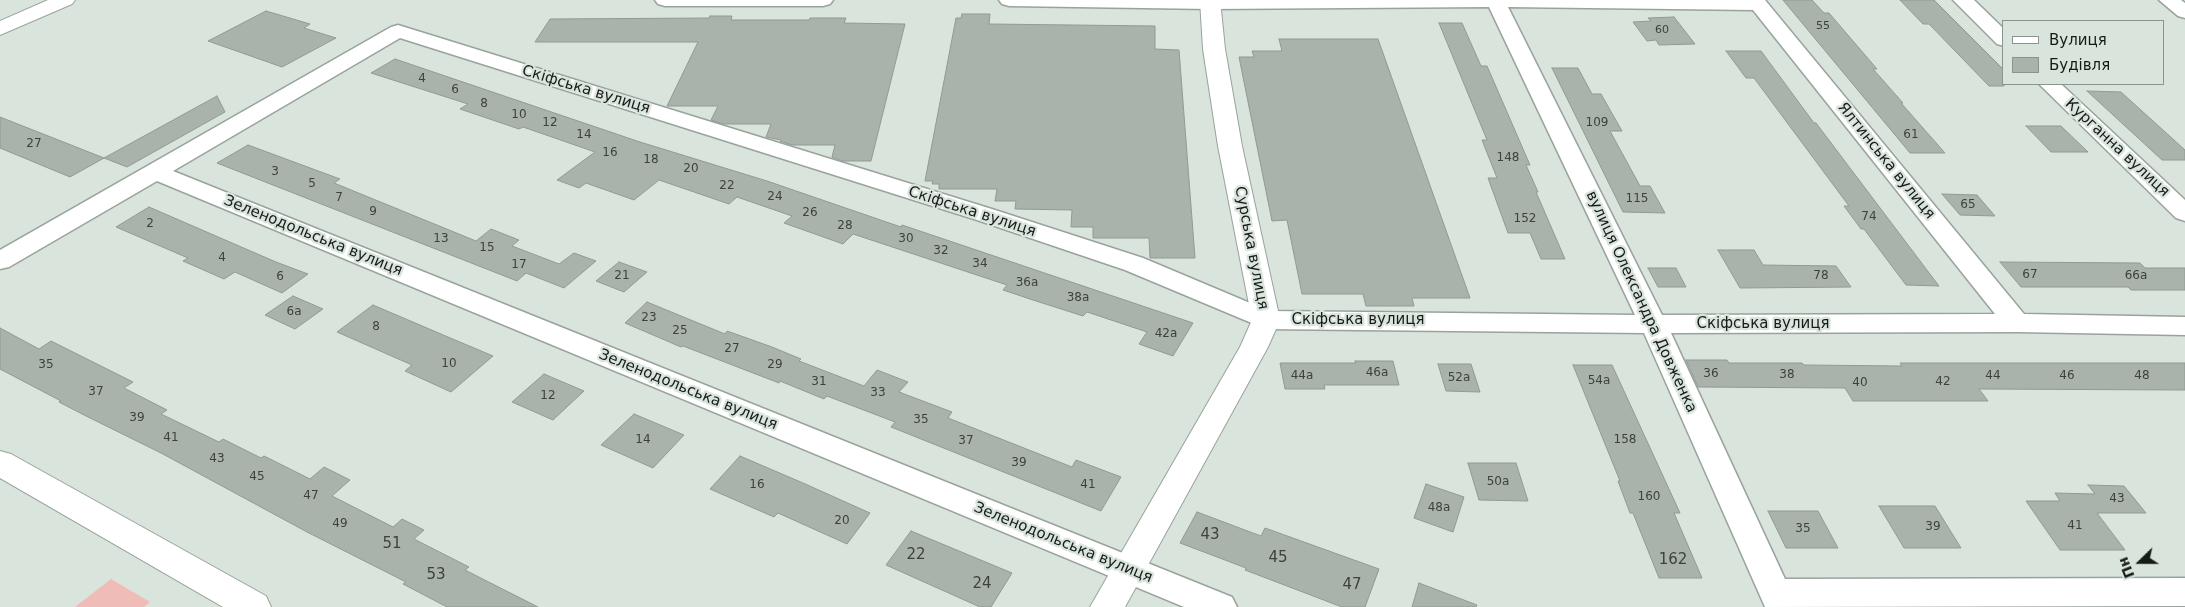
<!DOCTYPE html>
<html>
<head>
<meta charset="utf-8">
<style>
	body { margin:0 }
	#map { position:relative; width:2185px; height:607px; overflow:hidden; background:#d9e4dc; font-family:"DejaVu Sans",sans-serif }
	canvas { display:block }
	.legend { position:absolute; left:2002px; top:20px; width:162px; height:65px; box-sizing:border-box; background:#d9e4dc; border:1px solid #8b948e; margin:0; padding:6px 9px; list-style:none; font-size:15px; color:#171b18 }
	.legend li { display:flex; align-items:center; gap:10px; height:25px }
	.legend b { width:25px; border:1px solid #8b948e }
	.north { position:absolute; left:2115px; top:537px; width:50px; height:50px; -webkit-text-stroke:4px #d9e4dc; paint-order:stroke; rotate:248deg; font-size:14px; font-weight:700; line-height:20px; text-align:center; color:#171b18 }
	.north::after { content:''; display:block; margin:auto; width:18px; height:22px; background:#171b18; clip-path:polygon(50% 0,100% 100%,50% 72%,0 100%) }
</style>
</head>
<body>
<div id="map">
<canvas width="2185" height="607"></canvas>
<ul class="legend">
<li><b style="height:6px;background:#fff"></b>Вулиця</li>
<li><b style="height:14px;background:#a9b3ac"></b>Будівля</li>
</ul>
<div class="north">Пн</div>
</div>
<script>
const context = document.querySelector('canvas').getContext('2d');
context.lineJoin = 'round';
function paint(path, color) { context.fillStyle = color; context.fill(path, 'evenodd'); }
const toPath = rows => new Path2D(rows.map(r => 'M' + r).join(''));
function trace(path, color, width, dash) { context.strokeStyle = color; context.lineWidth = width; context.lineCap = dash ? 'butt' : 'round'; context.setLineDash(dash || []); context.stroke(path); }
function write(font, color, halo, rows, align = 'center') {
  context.font = font + ' "DejaVu Sans",sans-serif'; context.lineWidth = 4.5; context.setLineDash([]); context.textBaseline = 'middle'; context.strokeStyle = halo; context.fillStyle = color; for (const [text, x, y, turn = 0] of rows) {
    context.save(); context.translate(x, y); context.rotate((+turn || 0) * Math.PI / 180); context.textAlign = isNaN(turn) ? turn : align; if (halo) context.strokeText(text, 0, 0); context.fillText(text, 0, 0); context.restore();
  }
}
paint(toPath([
	[111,579,150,602,144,607,75,607]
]), '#efbcb7');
const building = toPath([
	[1783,0,1812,0,1824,13,1829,13,1877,69,1873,69,1903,103,1901,103,1945,153,1910,153,1783,0],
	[1900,0,1934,0,2004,70,2004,86,1989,86,1929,24,1923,24,1900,0],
	[266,11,310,24,304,28,336,38,282,67,208,41,266,11],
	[962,14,990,14,989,24,1155,26,1155,49,1179,50,1195,258,1150,258,1149,238,1093,238,1093,227,1071,227,1072,210,1015,209,1016,201,995,201,997,189,939,189,939,184,932,184,933,181,925,181,956,18,961,18,962,14],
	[710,16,732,16,731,20,809,20,810,18,846,18,844,23,905,24,871,161,843,161,832,157,835,145,792,145,780,141,781,140,766,137,771,124,723,124,711,120,718,106,667,106,698,42,535,42,550,19,709,18,710,16],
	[1674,17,1695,44,1659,45,1656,40,1647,41,1633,22,1651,21,1648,18,1674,17],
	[1439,23,1462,23,1481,66,1487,66,1530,165,1526,165,1538,192,1536,192,1565,259,1541,259,1530,233,1508,233,1488,178,1497,178,1482,140,1487,140,1439,23],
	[1279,39,1378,39,1470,298,1412,298,1414,306,1366,306,1363,294,1302,294,1287,220,1272,221,1239,57,1254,57,1252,51,1282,51,1279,39],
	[1726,51,1761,51,1814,123,1816,123,1939,286,1906,285,1864,229,1861,229,1844,206,1849,206,1754,78,1746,78,1726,51],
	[395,59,640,142,767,181,901,227,902,225,1193,323,1173,356,1139,344,1147,332,1087,312,1083,316,1033,300,1003,290,1007,285,853,234,843,244,784,223,792,216,737,197,729,204,659,180,634,200,586,183,579,188,557,180,595,152,523,127,519,129,460,109,468,104,371,73,395,59],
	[1552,68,1578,68,1592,94,1601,94,1622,131,1610,131,1640,186,1650,186,1665,213,1623,212,1552,68],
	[2087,91,2121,92,2185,150,2185,160,2162,160,2087,91],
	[217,96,225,112,127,167,104,158,70,177,0,148,0,117,104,158,217,96],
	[2026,126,2061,126,2088,152,2051,152,2026,126],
	[248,145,340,179,334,183,476,241,491,229,519,240,512,246,559,264,574,253,596,261,564,288,526,273,517,281,217,163,248,145],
	[1942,194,1977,195,1995,216,1960,215,1942,194],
	[149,207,276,262,308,274,282,293,235,272,224,279,183,261,188,258,116,227,149,207],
	[1718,250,1754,250,1763,265,1836,266,1851,287,1740,288,1718,250],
	[619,262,647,272,624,292,596,281,619,262],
	[2000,262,2140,263,2145,268,2185,268,2185,290,2131,290,2128,287,2021,287,2000,262],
	[1648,268,1676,268,1686,287,1658,287,1648,268],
	[293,296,323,309,295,329,265,315,293,296],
	[647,302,725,334,727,331,772,347,801,359,799,361,864,386,877,370,908,382,899,392,952,412,948,418,1072,467,1076,460,1121,477,1101,511,891,427,895,422,827,396,824,399,780,381,779,383,683,346,681,347,625,323,647,302],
	[373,305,448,337,493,356,451,392,405,371,412,365,337,332,373,305],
	[0,328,39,349,51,341,133,382,124,388,167,410,161,414,219,442,223,439,261,458,264,456,310,479,324,467,350,480,332,496,393,527,402,519,424,530,414,539,469,567,465,570,538,607,447,607,403,584,406,582,307,532,161,453,84,415,59,402,61,401,0,369,0,328],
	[1686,360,1727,360,1729,363,1802,363,1804,365,1902,366,1900,363,2185,363,2185,390,1979,389,1988,401,1853,401,1845,388,1698,387,1686,360],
	[1355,361,1393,361,1399,385,1324,385,1325,389,1285,389,1280,363,1356,363,1355,361],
	[1438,364,1471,364,1480,392,1446,391,1438,364],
	[1573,365,1612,365,1680,513,1674,513,1702,578,1659,578,1633,513,1630,513,1618,481,1620,481,1573,365],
	[544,374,584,391,553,420,512,402,544,374],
	[634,414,684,435,653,468,601,445,634,414],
	[740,456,803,483,870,513,847,544,778,513,774,517,710,489,740,456],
	[1468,463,1516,463,1528,501,1479,500,1468,463],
	[1426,484,1464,497,1453,532,1414,518,1426,484],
	[2088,485,2124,486,2146,513,2097,513,2125,550,2060,550,2026,501,2060,501,2055,493,2095,494,2088,485],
	[1879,506,1935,506,1961,548,1904,548,1879,506],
	[1768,511,1818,511,1838,548,1786,548,1768,511],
	[1197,512,1261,536,1265,528,1379,569,1365,607,1342,607,1245,570,1246,568,1180,543,1197,512],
	[911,531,1012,573,991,607,980,607,886,565,911,531],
	[1419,583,1477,605,1476,607,1412,607,1419,583]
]);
paint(building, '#a9b3ac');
trace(building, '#909a93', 1);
const minor = toPath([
	[655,0,833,0,830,4,823,6,665,6,658,4,655,0],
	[999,0,1765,0,2024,314,2185,317,2185,335,2017,332,1671,333,1785,579,2185,578,2185,606,1765,607,1644,333,1266,329,1125,270,977,220,400,38,173,171,1232,597,1237,607,1184,607,157,181,9,267,0,269,0,250,391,27,398,25,995,210,1143,258,1269,311,1635,315,1489,7,1210,9,1009,6,1002,4,999,0],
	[1508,7,1753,10,1995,314,1662,315,1508,7],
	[1953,0,1974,0,2004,29,2004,46,1997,44,1953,0],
	[2159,0,2181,0,2185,3,2185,18,2178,16,2159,0],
	[2039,84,2061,84,2185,200,2185,221,2176,218,2039,84]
]);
const tertiary = toPath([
	[48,0,75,0,72,4,0,35,0,21,48,0],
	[1200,0,1220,0,1225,49,1242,146,1280,320,1268,347,1125,607,1090,607,1240,347,1252,320,1218,146,1203,49,1200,0],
	[0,451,11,454,266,596,271,607,223,607,0,478,0,451]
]);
trace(minor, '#99a39c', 3);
trace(tertiary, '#99a39c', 2);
paint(minor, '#fff');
paint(tertiary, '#fff');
write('11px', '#3c413d', null, [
	["55",1823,26],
	["60",1662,30]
]);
write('12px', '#3c413d', null, [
	["4",422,79],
	["6",455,90],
	["8",484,104],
	["10",519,115],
	["12",550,123],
	["109",1597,123],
	["14",584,135],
	["61",1911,135],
	["27",34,144],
	["16",610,153],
	["148",1508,158],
	["18",651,160],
	["20",691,169],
	["3",275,172],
	["5",312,184],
	["22",727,186],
	["24",775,197],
	["7",339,198],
	["115",1637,199],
	["65",1968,205],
	["9",373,212],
	["26",810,213],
	["74",1869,217],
	["152",1525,219],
	["2",150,224],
	["28",845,226],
	["13",441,239],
	["30",906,239],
	["15",487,248],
	["32",941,251],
	["4",222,258],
	["34",980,264],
	["17",519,265],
	["67",2030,275],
	["21",622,276],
	["78",1821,276],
	["66а",2136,276],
	["6",280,277],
	["36а",1027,283],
	["38а",1078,298],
	["6а",294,312],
	["23",649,318],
	["8",376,327],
	["25",680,331],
	["42а",1166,334],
	["27",732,349],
	["10",449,364],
	["35",46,365],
	["29",775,365],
	["46а",1377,373],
	["36",1711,374],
	["38",1787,375],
	["44а",1302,376],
	["44",1993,376],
	["46",2067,376],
	["48",2142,376],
	["52а",1459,378],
	["54а",1599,381],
	["31",819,382],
	["42",1943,382],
	["40",1860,383],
	["37",96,392],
	["33",878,393],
	["12",548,396],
	["39",137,418],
	["35",921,420],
	["41",171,438],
	["14",643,440],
	["158",1625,440],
	["37",966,441],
	["43",217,459],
	["39",1019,463],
	["45",257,477],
	["50а",1498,482],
	["16",757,485],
	["41",1088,485],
	["47",311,496],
	["160",1649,497],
	["43",2117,499],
	["48а",1439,508],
	["20",842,521],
	["49",340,524],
	["41",2075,526],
	["39",1933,527],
	["35",1803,529]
]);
write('15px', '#171b18', '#d9e4dc', [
	["Скіфська вулиця",586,90,17],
	["Курганна вулиця",2117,148,43],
	["Ялтинська вулиця",1886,161,51],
	["Скіфська вулиця",972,212,18],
	["Зеленодольська вулиця",313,236,22],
	["Сурська вулиця",1251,248,79],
	["вулиця Олександра Довженка",1641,302,65],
	["Скіфська вулиця",1358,320],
	["Скіфська вулиця",1763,324],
	["Зеленодольська вулиця",688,390,22],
	["Зеленодольська вулиця",1063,543,22]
]);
write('15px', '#3c413d', null, [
	["43",1210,535],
	["51",392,544],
	["22",916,555],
	["45",1278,558],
	["162",1673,560],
	["53",436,575],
	["24",982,584],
	["47",1352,585]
]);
</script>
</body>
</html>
